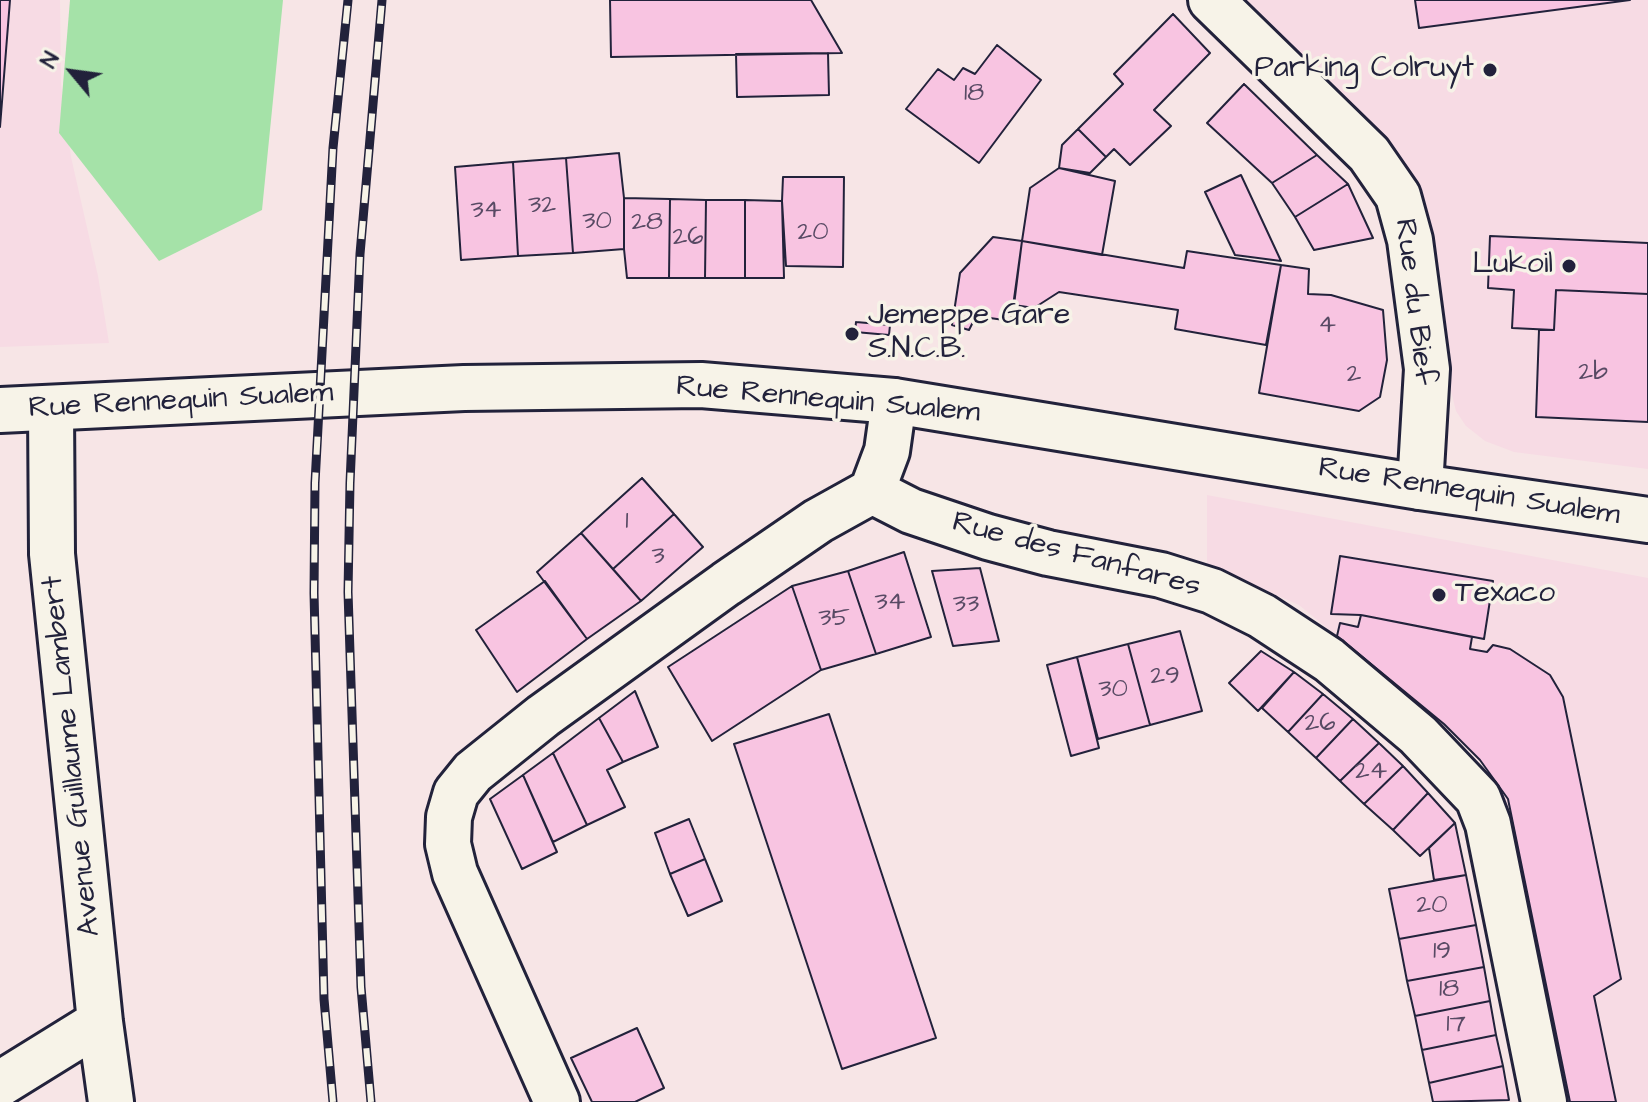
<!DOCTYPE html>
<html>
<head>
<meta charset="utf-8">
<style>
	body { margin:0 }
	#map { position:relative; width:1648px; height:1102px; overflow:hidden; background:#f7e5e6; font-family:"Architects Daughter",sans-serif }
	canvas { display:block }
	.north { position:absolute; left:32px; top:32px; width:80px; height:80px; -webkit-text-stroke:6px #f7f3e8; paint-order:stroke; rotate:299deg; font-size:22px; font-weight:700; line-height:32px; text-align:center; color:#22223b }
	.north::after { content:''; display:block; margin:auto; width:28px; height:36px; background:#22223b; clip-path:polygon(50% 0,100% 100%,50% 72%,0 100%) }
</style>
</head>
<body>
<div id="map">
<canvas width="1648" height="1102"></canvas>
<div class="north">N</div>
</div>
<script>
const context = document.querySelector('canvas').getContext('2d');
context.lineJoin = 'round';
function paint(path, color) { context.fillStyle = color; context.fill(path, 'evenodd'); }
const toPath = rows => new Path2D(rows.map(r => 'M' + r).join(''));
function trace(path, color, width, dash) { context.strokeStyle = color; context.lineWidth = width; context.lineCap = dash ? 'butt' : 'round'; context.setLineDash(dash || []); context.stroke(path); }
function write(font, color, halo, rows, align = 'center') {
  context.font = font + ' "Architects Daughter",sans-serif'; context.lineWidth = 7; context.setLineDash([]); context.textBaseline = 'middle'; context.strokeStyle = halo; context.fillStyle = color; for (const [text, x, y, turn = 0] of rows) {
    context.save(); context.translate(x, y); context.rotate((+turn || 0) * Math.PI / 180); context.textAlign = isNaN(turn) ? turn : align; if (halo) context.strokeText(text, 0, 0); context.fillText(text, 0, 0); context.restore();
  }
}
paint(toPath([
	[0,0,60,0,61,84,71,157,98,276,109,343,0,347],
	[1241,0,1648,0,1648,469,1514,452,1485,441,1466,426,1456,411,1451,391,1434,236,1410,175,1386,143],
	[1207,495,1648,578,1648,1102,1567,1102,1503,799,1489,761,1299,605,1207,565]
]), '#f7dbe4');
paint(toPath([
	[70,0,283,0,262,210,159,261,59,133]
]), '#a5e2a8');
const building = toPath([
	[0,0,10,0,0,127,0,0],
	[610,0,811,0,842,53,611,57,610,0],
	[1415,0,1630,0,1419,28,1415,0],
	[1173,14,1210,53,1154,110,1171,126,1130,165,1114,149,1106,157,1078,129,1123,84,1114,74,1173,14],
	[997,45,1041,80,979,163,906,109,938,69,954,80,963,68,975,74,997,45],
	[828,53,829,95,737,97,736,54,828,53],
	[1244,84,1317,155,1272,183,1207,123,1244,84],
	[1078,129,1106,157,1090,173,1059,168,1062,145,1078,129],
	[619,153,624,198,624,249,573,253,566,158,619,153],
	[1317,155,1348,184,1295,217,1272,183,1317,155],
	[566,158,573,253,518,256,513,162,566,158],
	[513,162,518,256,461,260,455,167,513,162],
	[1059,168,1115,181,1102,255,1022,241,1030,188,1059,168],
	[1241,175,1281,261,1235,255,1205,192,1241,175],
	[783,177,844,177,843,267,786,266,782,201,783,177],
	[1348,184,1373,238,1314,250,1295,217,1348,184],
	[624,198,670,199,669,278,627,278,624,249,624,198],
	[670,199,706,200,705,278,669,278,670,199],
	[706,200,745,200,745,278,705,278,706,200],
	[745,200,782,201,784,278,745,278,745,200],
	[1490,236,1648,243,1648,294,1556,290,1554,330,1512,328,1514,290,1488,288,1490,236],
	[993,237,1022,241,1011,321,976,316,969,330,952,325,960,273,993,237],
	[1022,241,1184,268,1187,251,1281,265,1266,345,1175,329,1178,310,1059,292,1034,308,1014,305,1022,241],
	[1281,265,1309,269,1308,294,1331,295,1383,310,1387,360,1380,397,1359,411,1259,393,1281,265],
	[1556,290,1648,294,1648,422,1536,417,1539,330,1554,330,1556,290],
	[856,322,890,325,889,335,855,332,856,322],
	[642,478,674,514,613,569,581,533,642,478],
	[674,514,703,547,641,601,613,569,674,514],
	[581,533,641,601,587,639,537,572,581,533],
	[904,552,931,637,876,654,848,571,904,552],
	[1340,556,1493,581,1484,639,1361,615,1331,614,1340,556],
	[980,568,999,641,953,646,932,571,980,568],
	[848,571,876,654,821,670,792,586,848,571],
	[545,581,587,639,517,692,476,630,545,581],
	[792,586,821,670,712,741,668,667,792,586],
	[1361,615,1472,637,1470,649,1487,652,1493,645,1510,649,1550,675,1563,697,1621,979,1594,996,1616,1102,1570,1102,1508,799,1480,760,1444,724,1337,636,1340,623,1358,627,1361,615],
	[1180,631,1202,711,1150,725,1128,644,1180,631],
	[1128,644,1150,725,1098,739,1077,657,1128,644],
	[1261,651,1294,672,1258,711,1229,683,1261,651],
	[1077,657,1099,748,1071,756,1047,665,1077,657],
	[1294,672,1323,694,1288,732,1262,708,1294,672],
	[635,691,658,747,623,762,599,718,635,691],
	[1323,694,1353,719,1316,758,1288,732,1323,694],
	[829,714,936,1038,842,1069,734,744,829,714],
	[599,718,623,762,607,770,625,807,587,825,553,753,599,718],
	[1353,719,1379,743,1340,781,1316,758,1353,719],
	[1379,743,1403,766,1364,804,1340,781,1379,743],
	[553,753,587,825,553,842,523,775,553,753],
	[1403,766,1428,793,1393,830,1364,804,1403,766],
	[523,775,557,852,522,869,490,799,523,775],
	[1428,793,1455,823,1420,856,1393,830,1428,793],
	[689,819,705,859,670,874,655,833,689,819],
	[1455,823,1466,875,1434,880,1429,848,1455,823],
	[705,859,722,901,688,916,670,874,705,859],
	[1466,875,1476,925,1399,939,1389,889,1466,875],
	[1476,925,1484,967,1407,981,1399,939,1476,925],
	[1484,967,1490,1001,1415,1016,1407,981,1484,967],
	[1490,1001,1496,1035,1422,1050,1415,1016,1490,1001],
	[637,1028,664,1088,635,1102,592,1102,571,1058,637,1028],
	[1496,1035,1503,1066,1429,1083,1422,1050,1496,1035],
	[1503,1066,1509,1100,1433,1102,1429,1083,1503,1066]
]);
paint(building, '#f8c4e1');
trace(building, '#22223b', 2);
const minor = toPath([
	[1211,0,1369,154,1398,196,1410,240,1427,369,1420,487],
	[51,409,52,554,100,1022,111,1102],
	[872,491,911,511,988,537,1048,553,1161,575,1212,591,1262,616,1329,660,1418,735,1478,798,1488,824,1544,1102],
	[0,1084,100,1022],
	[557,1102,455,873,448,844,449,817,456,793,473,772,543,716,726,584,818,521,872,491,887,451,894,401]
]);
const tertiary = toPath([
	[0,410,464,388,701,385,894,401,1420,487,1648,520]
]);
trace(minor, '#22223b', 50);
trace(tertiary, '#22223b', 50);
trace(minor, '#f7f3e8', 44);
trace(tertiary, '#f7f3e8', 44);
const rail = toPath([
	[333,1102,324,999,314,593,315,483,333,148,348,0],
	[371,1102,361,987,348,592,350,483,360,254,382,0]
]);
trace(rail, '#22223b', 9);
trace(rail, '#f7f3e8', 6, [18]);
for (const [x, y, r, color] of [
	[1490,70,8,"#22223b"],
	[1569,266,8,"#22223b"],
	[852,334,8,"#22223b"],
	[1439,595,8,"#22223b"]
]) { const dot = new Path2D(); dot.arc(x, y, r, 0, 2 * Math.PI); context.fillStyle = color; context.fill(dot); trace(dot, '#f7f3e8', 3); }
write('26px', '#584a64', null, [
	["18",974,95],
	["32",542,207],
	["34",486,212],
	["30",597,223],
	["28",647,224],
	["20",813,234],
	["26",688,239],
	["4",1327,327],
	["2b",1593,374],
	["2",1354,376],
	["1",627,523],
	["3",658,558],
	["34",890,604],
	["33",966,606],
	["35",834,620],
	["29",1165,678],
	["30",1113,691],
	["26",1320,725],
	["24",1371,773],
	["20",1432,907],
	["19",1442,953],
	["18",1449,991],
	["17",1456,1026]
]);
write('30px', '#22223b', '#f7f3e8', [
	["Parking Colruyt",1474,70],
	["Lukoil",1553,266],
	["Jemeppe Gare",868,317,"left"],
	["S.N.C.B.",868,351,"left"],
	["Texaco",1455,595,"left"]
], 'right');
write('30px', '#22223b', '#f7f3e8', [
	["Rue du Bief",1413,302,83],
	["Rue Rennequin Sualem",828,401,5],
	["Rue Rennequin Sualem",181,402,-3],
	["Rue Rennequin Sualem",1469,493,9],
	["Rue des Fanfares",1076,556,15],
	["Avenue Guillaume Lambert",73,756,-96]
]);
</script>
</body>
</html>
